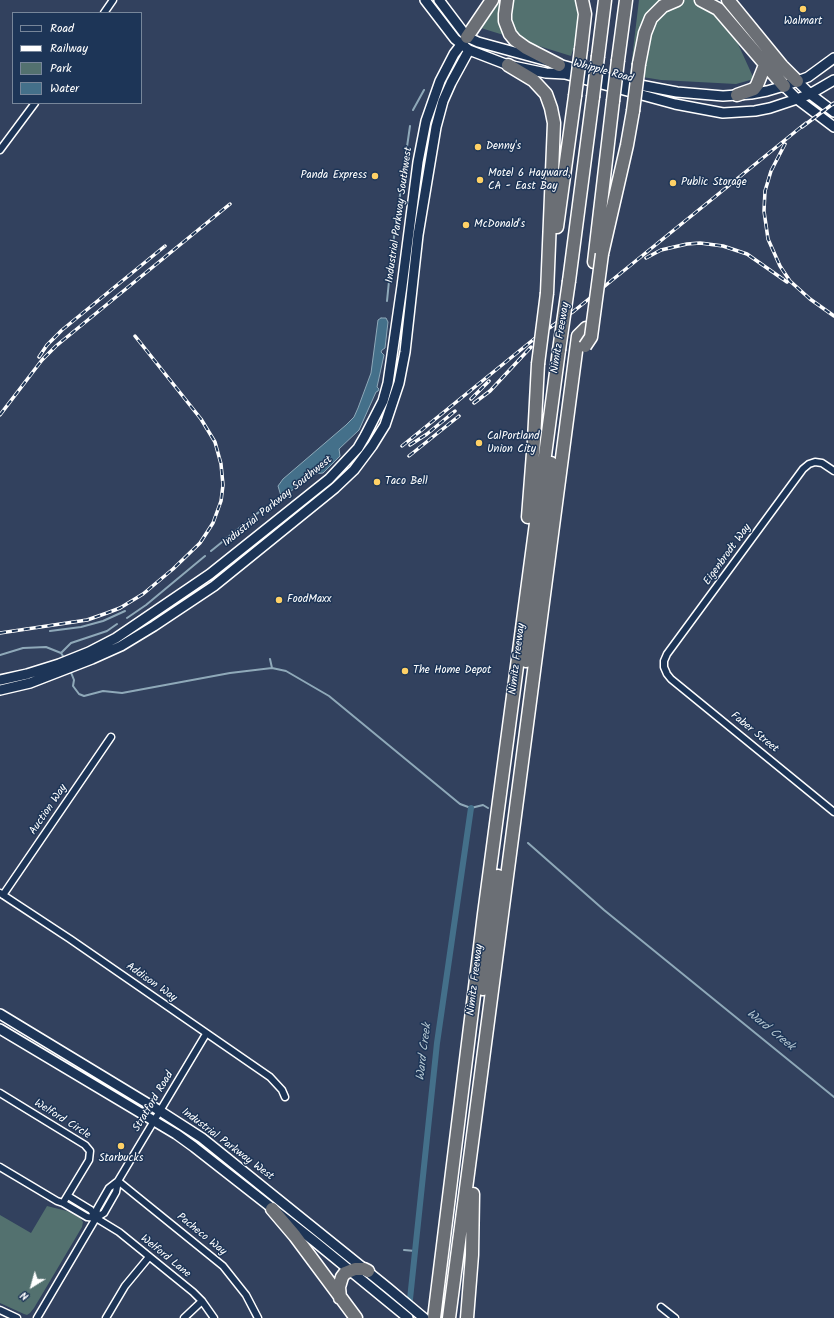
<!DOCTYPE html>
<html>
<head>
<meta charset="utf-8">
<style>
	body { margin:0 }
	#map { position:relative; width:834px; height:1318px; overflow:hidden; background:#32415e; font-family:Kalam,sans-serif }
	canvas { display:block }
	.legend { position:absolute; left:12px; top:12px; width:130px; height:92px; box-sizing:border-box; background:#1d3557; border:1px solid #77869a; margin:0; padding:5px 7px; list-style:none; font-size:12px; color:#fff }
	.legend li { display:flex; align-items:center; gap:8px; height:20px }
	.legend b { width:20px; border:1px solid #77869a }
	.north { position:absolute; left:12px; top:1266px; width:40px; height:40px; -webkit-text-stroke:3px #1d3557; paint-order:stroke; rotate:217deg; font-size:11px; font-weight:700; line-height:16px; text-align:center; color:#fff }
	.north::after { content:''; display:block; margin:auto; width:14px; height:18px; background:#fff; clip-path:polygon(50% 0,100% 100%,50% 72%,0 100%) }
</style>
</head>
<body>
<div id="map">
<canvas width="834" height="1318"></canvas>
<ul class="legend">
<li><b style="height:5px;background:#1d3557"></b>Road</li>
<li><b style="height:5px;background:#fff"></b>Railway</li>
<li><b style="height:11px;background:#53716f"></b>Park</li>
<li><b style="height:11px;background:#44708a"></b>Water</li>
</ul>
<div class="north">N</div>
</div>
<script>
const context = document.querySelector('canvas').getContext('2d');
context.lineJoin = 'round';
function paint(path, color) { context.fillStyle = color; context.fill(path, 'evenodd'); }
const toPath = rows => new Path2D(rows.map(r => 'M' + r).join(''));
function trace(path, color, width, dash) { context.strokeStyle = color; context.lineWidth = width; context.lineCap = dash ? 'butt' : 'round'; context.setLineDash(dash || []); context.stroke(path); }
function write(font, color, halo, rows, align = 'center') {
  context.font = font + ' Kalam,sans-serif'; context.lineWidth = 3; context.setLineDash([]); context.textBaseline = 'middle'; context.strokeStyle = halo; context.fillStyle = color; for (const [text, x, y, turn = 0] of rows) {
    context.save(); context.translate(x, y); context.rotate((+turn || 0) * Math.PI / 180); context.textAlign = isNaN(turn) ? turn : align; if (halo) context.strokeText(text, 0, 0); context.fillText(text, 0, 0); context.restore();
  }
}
paint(toPath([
	[499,0,589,0,571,56,481,28],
	[639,0,718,0,754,79,736,84,661,80,630,75],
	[47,1206,67,1211,80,1218,83,1222,82,1227,34,1308,30,1313,27,1315,24,1314,0,1303,0,1215,31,1233]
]), '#53716f');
const water = toPath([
	[381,318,386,318,388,322,385,348,382,350,381,352,384,355,377,387,379,389,378,391,376,392,359,430,339,449,340,456,323,473,314,474,283,497,281,496,278,486,283,479,346,425,354,417,358,408,371,373,378,320,381,318]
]);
paint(water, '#44708a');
trace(water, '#8fa9b9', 1);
trace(toPath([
	[413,110,424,90],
	[387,301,392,251,410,126],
	[211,551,259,512],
	[127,618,146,605,205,556],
	[50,631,81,627,103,621,125,611],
	[61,653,71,643,107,631,117,624],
	[0,655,23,648,46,647,61,653,65,659],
	[270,659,272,668],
	[70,670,74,680,73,686,79,694,84,696,103,691,122,693,230,673,272,668,286,671,329,696,460,804,471,808,483,805,488,808],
	[528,843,604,910,834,1097],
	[404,1250,415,1251]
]), '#8fa9b9', 2);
trace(toPath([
	[408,1318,437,1043,471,808]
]), '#44708a', 6);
const minor = toPath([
	[104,13,113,0],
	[0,150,35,103],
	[834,471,822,463,815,462,809,464,803,469,667,654,664,661,664,667,667,674,671,679,834,812],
	[0,893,70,939,270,1077,282,1090,285,1097],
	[3,895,111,737],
	[0,1093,85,1145,90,1151,89,1160,63,1203],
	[0,1167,57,1201,63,1203,87,1217,96,1218],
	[118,1181,223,1266,246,1295,258,1318],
	[68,1196,91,1210,96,1218,119,1232,193,1292,202,1301,214,1318],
	[96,1218,104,1213,116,1192,118,1181],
	[661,1307,675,1318],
	[0,1310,17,1318],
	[37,1318,96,1218,97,1209,109,1188,118,1181,206,1034],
	[106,1318,125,1286,149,1257],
	[184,1318,202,1301]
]);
const secondary = toPath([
	[425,0,455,39,469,50,508,65,546,73,565,74,675,104,723,113,755,111,770,108,797,99,810,94,834,80],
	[439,0,467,37,478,42,624,82,677,92,723,96,751,94,767,91,784,86,808,77,834,58],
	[797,81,810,94,834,112],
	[784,86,797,99,834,127],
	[0,680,27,674,59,664,89,652,116,638,210,574,329,479,358,448,365,436,383,401,388,383,402,286,418,162,426,121,440,81,454,54,467,37],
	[0,690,30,683,92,659,121,646,154,626,214,586,335,488,354,470,372,446,385,425,399,383,405,352,418,235,436,127,443,101,451,83,469,50],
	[0,1014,160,1111,202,1138,388,1288,424,1318],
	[0,1029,176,1134,194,1147,314,1241,408,1318]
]);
const motorway = toPath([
	[507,0,505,14,505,21,510,34,515,40,526,48,559,65],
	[701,0,718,9,784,86],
	[728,0,782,66,797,81],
	[467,37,492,0],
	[581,49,585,14,582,0],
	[598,56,605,0],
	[618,60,626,0],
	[639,64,645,33,651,18,663,6,677,0],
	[508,65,533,80,546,94,551,108,554,123,547,293],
	[737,95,754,89,757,85,765,65],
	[557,227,575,96],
	[602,254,627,145,633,111],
	[594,262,613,101],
	[569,281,593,97],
	[528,517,534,440,538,364],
	[526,661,551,463],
	[483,989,498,876],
	[272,1209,295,1236,356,1318],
	[340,1298,339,1287,342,1277,345,1273,355,1269,364,1269,368,1271],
	[434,1318,484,914,559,350],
	[449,1318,578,336,586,328],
	[467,1318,472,1255,473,1194]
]);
trace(minor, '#fff', 9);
trace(secondary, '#fff', 12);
trace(motorway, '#fff', 15);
trace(minor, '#1d3557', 6);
trace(secondary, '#1d3557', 9);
trace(motorway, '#6b6f75', 12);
const rail = toPath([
	[802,127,834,103],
	[785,144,771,171,765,191,764,211,768,239,780,266,790,281,810,299,834,316],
	[646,258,661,250,687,244,700,243,723,246,747,254,787,282],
	[39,357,47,345,62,330,165,246],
	[471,399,489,381],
	[474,403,490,391,531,347],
	[0,415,42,360,56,346,230,204],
	[410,445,427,434,455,411],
	[402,446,539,335,574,311,806,123],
	[409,456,459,416],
	[0,633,87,620,107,613,120,608,143,594,173,569,200,543,213,523,221,501,223,485,221,464,215,442,201,419,135,336]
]);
trace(rail, '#fff', 3.5);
trace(rail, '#1d3557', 2, [6]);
const motorwayBridge = toPath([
	[575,96,581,49],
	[593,97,598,56],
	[613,101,618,60],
	[633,111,639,64],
	[585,346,591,337,602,254],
	[559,350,569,281],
	[538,364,547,293]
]);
trace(motorwayBridge, '#fff', 15, []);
trace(motorwayBridge, '#6b6f75', 12);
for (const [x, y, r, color] of [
	[803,9,4,"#ffd166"],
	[478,147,4,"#ffd166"],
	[375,176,4,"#ffd166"],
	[480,180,4,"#ffd166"],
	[673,183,4,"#ffd166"],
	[466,225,4,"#ffd166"],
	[479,443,4,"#ffd166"],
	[377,482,4,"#ffd166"],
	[279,600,4,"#ffd166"],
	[405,671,4,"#ffd166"],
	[121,1146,4,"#ffd166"]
]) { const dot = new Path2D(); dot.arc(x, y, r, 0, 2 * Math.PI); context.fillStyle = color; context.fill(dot); trace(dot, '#1d3557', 1.5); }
write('11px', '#fff', '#1d3557', [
	["Walmart",803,22,"center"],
	["Denny's",486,147],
	["Motel 6 Hayward,",488,174],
	["CA - East Bay",488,187],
	["Panda Express",367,176,"right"],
	["Public Storage",681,183],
	["McDonald's",474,225],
	["CalPortland",487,437],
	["Union City",487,450],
	["Taco Bell",385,482],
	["FoodMaxx",287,600],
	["The Home Depot",413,671],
	["Starbucks",121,1159,"center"]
], 'left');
write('11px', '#fff', '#1d3557', [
	["Whipple Road",603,72,15],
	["Industrial Parkway Southwest",400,215,-82],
	["Nimitz Freeway",561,338,-81],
	["Industrial Parkway Southwest",278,502,-39],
	["Eigenbrodt Way",728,555,-54],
	["Nimitz Freeway",518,659,-83],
	["Faber Street",754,733,39],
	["Auction Way",49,810,-56],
	["Nimitz Freeway",476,980,-83],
	["Addison Way",151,983,35],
	["Stratford Road",154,1102,-59],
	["Welford Circle",62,1120,32],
	["Industrial Parkway West",227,1145,37],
	["Pacheco Way",201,1235,39],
	["Welford Lane",165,1257,39]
]);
write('italic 12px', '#b4c6d0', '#1d3557', [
	["Ward Creek",770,1031,39],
	["Ward Creek",425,1052,-83]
]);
</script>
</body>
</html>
